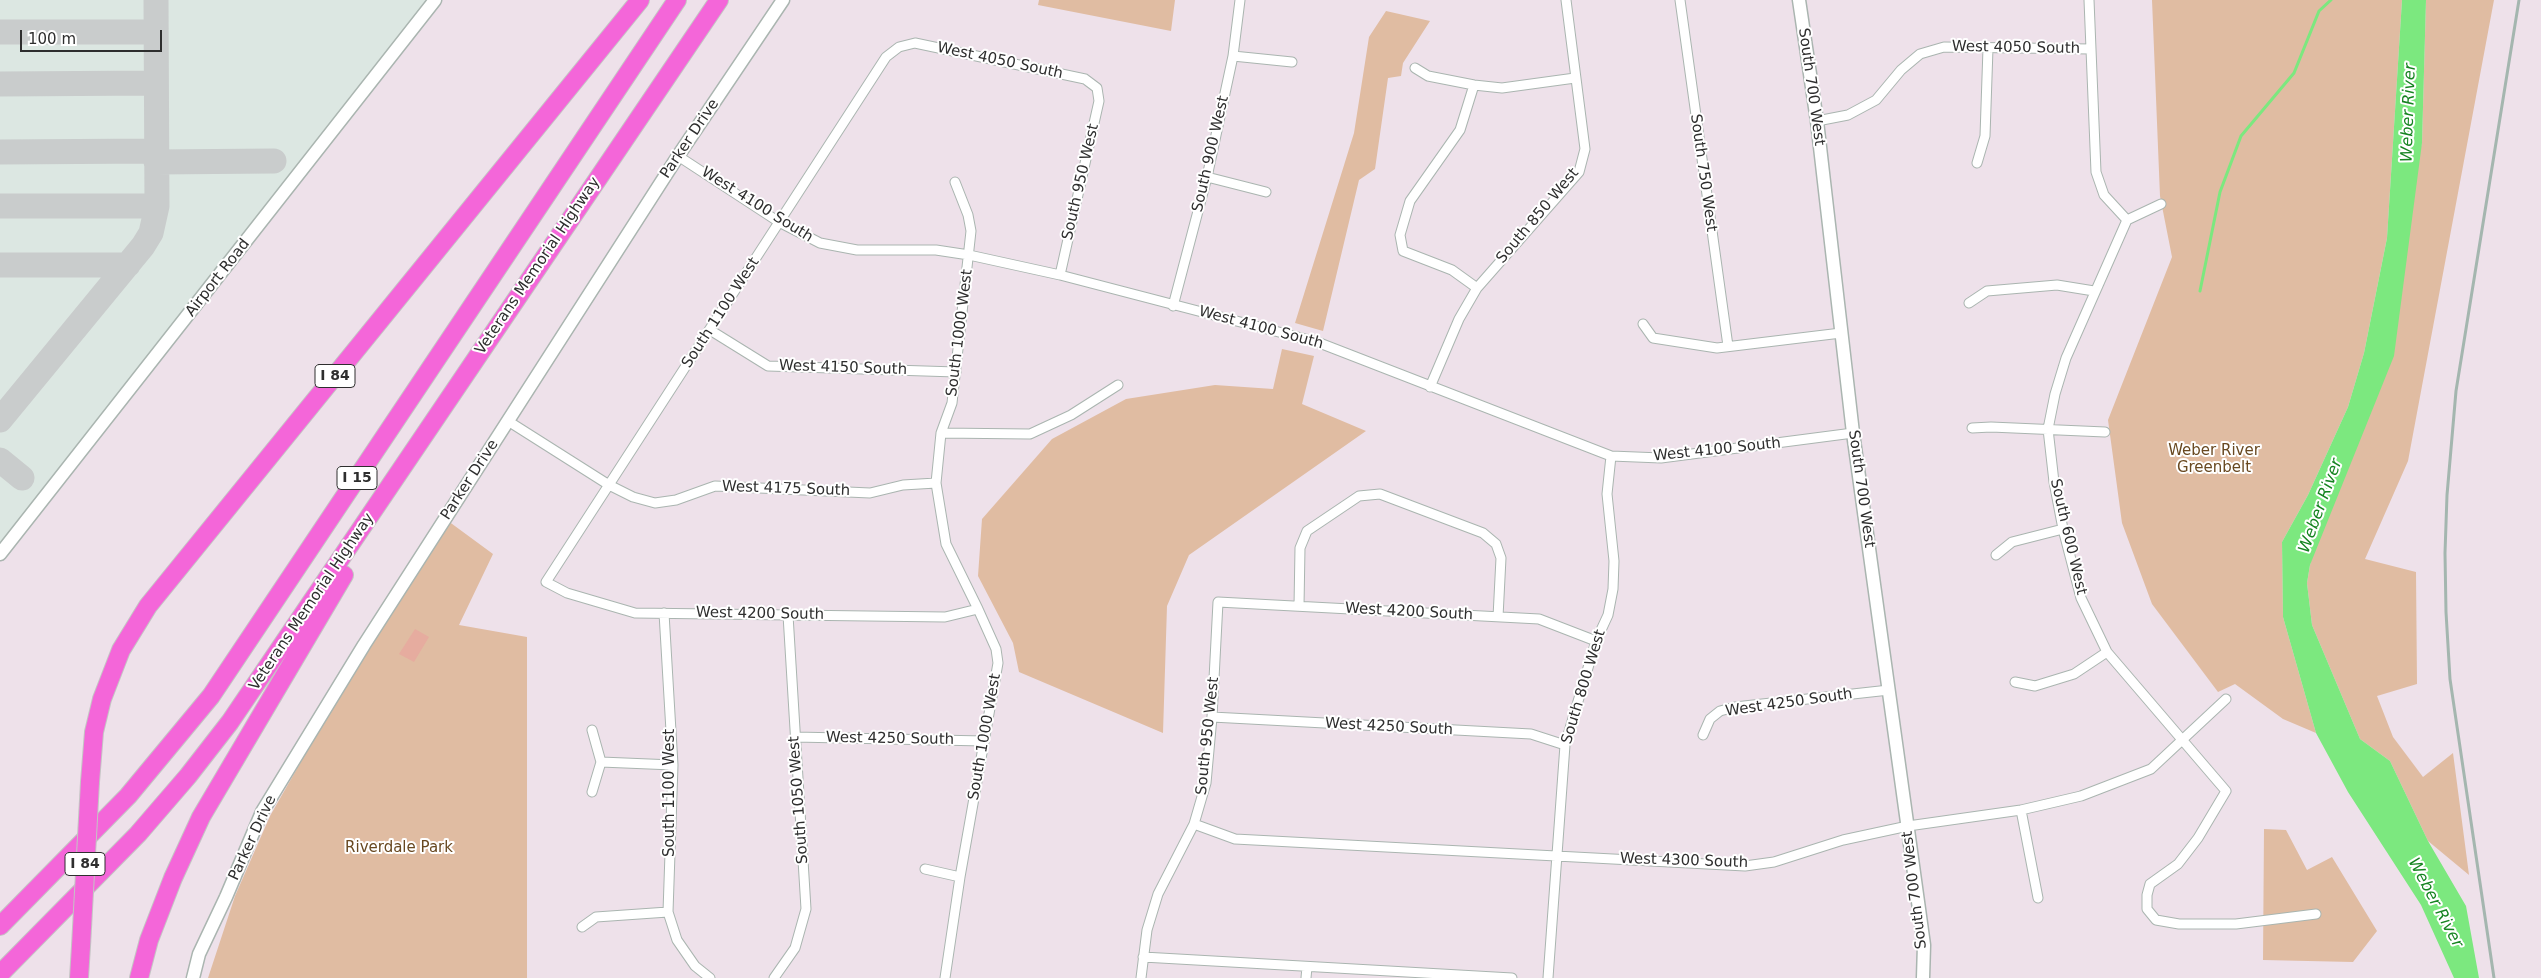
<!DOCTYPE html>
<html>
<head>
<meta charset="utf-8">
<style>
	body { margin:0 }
	#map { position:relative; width:2541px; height:978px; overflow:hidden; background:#eee1ea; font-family:"DejaVu Sans",sans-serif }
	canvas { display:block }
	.scale { position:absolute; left:20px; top:30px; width:142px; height:22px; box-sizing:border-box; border:2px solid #2e2e2e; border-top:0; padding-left:6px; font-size:15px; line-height:18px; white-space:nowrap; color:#2e2e2e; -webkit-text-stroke:4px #fff; paint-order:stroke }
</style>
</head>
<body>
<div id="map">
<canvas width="2541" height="978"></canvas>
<div class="scale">100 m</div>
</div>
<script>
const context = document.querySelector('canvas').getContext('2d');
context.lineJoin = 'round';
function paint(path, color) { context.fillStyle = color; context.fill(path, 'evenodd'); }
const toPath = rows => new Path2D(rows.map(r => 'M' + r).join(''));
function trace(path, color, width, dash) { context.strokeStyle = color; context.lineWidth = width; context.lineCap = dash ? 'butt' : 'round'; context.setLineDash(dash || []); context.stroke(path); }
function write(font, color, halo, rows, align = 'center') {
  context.font = font + ' "DejaVu Sans",sans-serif'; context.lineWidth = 4; context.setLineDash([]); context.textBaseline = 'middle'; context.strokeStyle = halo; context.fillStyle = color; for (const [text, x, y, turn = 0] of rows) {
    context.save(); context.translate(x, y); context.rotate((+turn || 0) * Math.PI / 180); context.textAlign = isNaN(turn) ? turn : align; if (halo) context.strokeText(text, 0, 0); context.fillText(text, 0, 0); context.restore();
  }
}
paint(toPath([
	[0,0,428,0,0,543]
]), '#dce7e2');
paint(toPath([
	[1039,0,1175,0,1171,31,1038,5],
	[2152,0,2402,0,2387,238,2364,353,2348,407,2308,495,2282,542,2283,617,2316,733,2283,719,2235,684,2218,692,2152,604,2122,523,2108,420,2172,257,2160,196],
	[2426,0,2494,0,2408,461,2365,559,2416,572,2417,684,2377,696,2393,737,2423,777,2453,753,2469,875,2428,841,2390,761,2360,739,2312,625,2307,583,2310,565,2422,143],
	[1386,11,1430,21,1403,63,1401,76,1388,78,1375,169,1359,180,1323,331,1295,323,1354,133,1369,37],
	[1282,349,1314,356,1302,404,1366,431,1189,555,1167,606,1163,733,1019,672,1013,643,978,576,982,519,1052,439,1126,399,1215,385,1273,389],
	[444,518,493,554,459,625,527,637,527,978,208,978,235,896,270,816,389,607],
	[2264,829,2286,830,2307,870,2332,857,2377,931,2353,962,2263,960]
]), '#e0bca2');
paint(toPath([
	[415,629,429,637,414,662,399,654]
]), '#e6ac9f');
paint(toPath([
	[2402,0,2426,0,2422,143,2394,356,2310,565,2307,583,2312,625,2360,739,2390,761,2428,841,2466,906,2479,978,2454,978,2421,905,2348,792,2316,733,2283,617,2282,542,2308,495,2348,407,2364,353,2387,238]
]), '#7ce87f');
trace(toPath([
	[2200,291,2220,192,2241,136,2294,73,2319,11,2331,0]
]), '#7ce87f', 3);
trace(toPath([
	[0,32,156,32],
	[0,84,156,83],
	[0,152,156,151],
	[156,162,274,161],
	[0,206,157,206],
	[0,265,128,265],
	[0,420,143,246,151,233,157,206,156,0],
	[0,460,22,478]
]), '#c9cccc', 25);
const street = toPath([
	[1680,0,1728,346],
	[2089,0,2096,172,2104,195,2127,220],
	[1233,56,1292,62],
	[1415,68,1428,76,1474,85,1502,88,1575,78],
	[1474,85,1460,130,1410,201,1400,235,1403,251,1452,270,1477,288],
	[1817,121,1848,115,1876,100,1901,70,1920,54,1944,47,2091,49],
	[678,156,779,222,820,243,857,250,936,250,969,255,1060,275,1317,342,1611,456,1661,458,1853,433],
	[1977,163,1985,136,1988,48],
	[1207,177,1266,192],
	[2161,204,2127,220,2066,358,2055,394,2048,429,2054,482,2063,529,2081,598,2107,652,2226,791,2198,838,2178,864,2150,884,2147,895,2147,909,2156,920,2179,924,2236,924,2316,914],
	[1969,303,1987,291,2057,285,2094,291],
	[1173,306,1207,177,1233,56,1240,0],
	[1643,324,1653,338,1717,348,1841,333],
	[710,330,768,366,956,372],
	[1430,387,1459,319,1477,288,1579,172,1585,149,1566,0],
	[508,421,609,485,633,497,655,503,676,500,715,486,870,493,903,485,936,483],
	[1972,428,1991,427,2105,432],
	[941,433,1030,434,1071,415,1118,385],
	[1996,555,2012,542,2063,529],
	[1299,606,1300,548,1307,531,1359,496,1380,494,1483,533,1496,544,1501,558,1498,617],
	[978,609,945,617,635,613,567,593,546,582,886,57,899,47,915,43,1085,79,1097,88,1099,101,1060,275],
	[664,613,673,765,668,912,677,940,695,966,710,978],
	[2015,682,2035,686,2074,674,2107,652],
	[1212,717,1531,734,1565,745],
	[1703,735,1710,719,1720,711,1735,707,1889,690],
	[795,737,984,741],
	[601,762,673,765],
	[592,792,601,762,592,730],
	[2021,810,2038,898],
	[1194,824,1235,839,1745,866,1774,862,1843,840,1908,826,2021,810,2081,796,2151,769,2226,699],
	[925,869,960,877],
	[582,927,596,917,668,912],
	[1143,957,1512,978],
	[774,978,795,948,806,909,788,615],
	[945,978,960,877,998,663,996,649,978,609,946,544,936,483,941,433,952,403,971,231,968,215,955,182],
	[1141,978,1147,930,1158,894,1194,824,1206,783,1212,717,1218,602,1539,619,1596,641],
	[1306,978,1307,967],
	[1548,978,1565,745,1596,641,1608,615,1613,589,1614,561,1607,494,1611,456]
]);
const secondary = toPath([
	[1799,0,1817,121,1853,433,1924,945,1923,978],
	[0,554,435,0],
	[193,978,199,954,226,897,262,812,364,645,678,156,783,0]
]);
const highway = toPath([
	[90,782,94,732,102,699,121,650,148,606,640,0],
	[0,926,128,796,211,696,677,0],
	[0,974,138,834,188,776,230,722,719,0],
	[79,978,81,946],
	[139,978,149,940,173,878,201,817,344,575]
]);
trace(street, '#aab5b0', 11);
trace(secondary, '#aab5b0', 15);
trace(highway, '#c4c4c4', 20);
trace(street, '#fff', 9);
trace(secondary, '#fff', 12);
trace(highway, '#f466d9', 18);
trace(toPath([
	[2494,978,2450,679,2446,612,2445,553,2447,495,2456,391,2519,0]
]), '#a4b6af', 3);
const highwayBridge = toPath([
	[81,946,90,782]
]);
trace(highwayBridge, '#c4c4c4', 20, []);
trace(highwayBridge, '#f466d9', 18);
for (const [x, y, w] of [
	[335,376,40],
	[357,478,40],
	[85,864,40]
]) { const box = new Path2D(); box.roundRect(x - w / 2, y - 11.5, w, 23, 4); context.fillStyle = '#fff'; context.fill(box); trace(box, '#2e2e2e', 1); }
write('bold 14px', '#2e2e2e', null, [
	["I 84",335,376],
	["I 15",357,478],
	["I 84",85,864]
]);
write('15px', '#2e2e2e', '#fff', [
	["West 4050 South",2016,48,1],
	["West 4050 South",1000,61,12],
	["South 700 West",1811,87,82],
	["Parker Drive",690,139,-56],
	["South 900 West",1211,154,-77],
	["South 750 West",1703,173,82],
	["South 950 West",1081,182,-77],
	["West 4100 South",757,205,32],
	["South 850 West",1538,216,-50],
	["Veterans Memorial Highway",538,266,-56],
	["Airport Road",218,278,-52],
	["South 1100 West",721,313,-57],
	["West 4100 South",1261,328,15],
	["South 1000 West",960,333,-83],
	["West 4150 South",843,368,2],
	["West 4100 South",1717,450,-6],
	["Parker Drive",470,480,-57],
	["West 4175 South",786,489,2],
	["South 700 West",1861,489,82],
	["South 600 West",2068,537,77],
	["Veterans Memorial Highway",312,602,-56],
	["West 4200 South",1409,612,3],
	["West 4200 South",760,614,1],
	["South 800 West",1584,687,-73],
	["West 4250 South",1789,703,-8],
	["West 4250 South",1389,727,3],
	["South 950 West",1208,736,-84],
	["South 1000 West",985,737,-80],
	["West 4250 South",890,739,1],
	["South 1100 West",670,793,-90],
	["South 1050 West",799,800,-94],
	["Parker Drive",253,838,-65],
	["West 4300 South",1684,861,2],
	["South 700 West",1915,890,-97]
]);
write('15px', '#684820', '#fff', [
	["Weber River",2214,451],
	["Greenbelt",2214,468],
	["Riverdale Park",399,848]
]);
write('italic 16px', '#168421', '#fff', [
	["Weber River",2409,113,-88],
	["Weber River",2321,506,-70],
	["Weber River",2435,903,62]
]);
</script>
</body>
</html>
